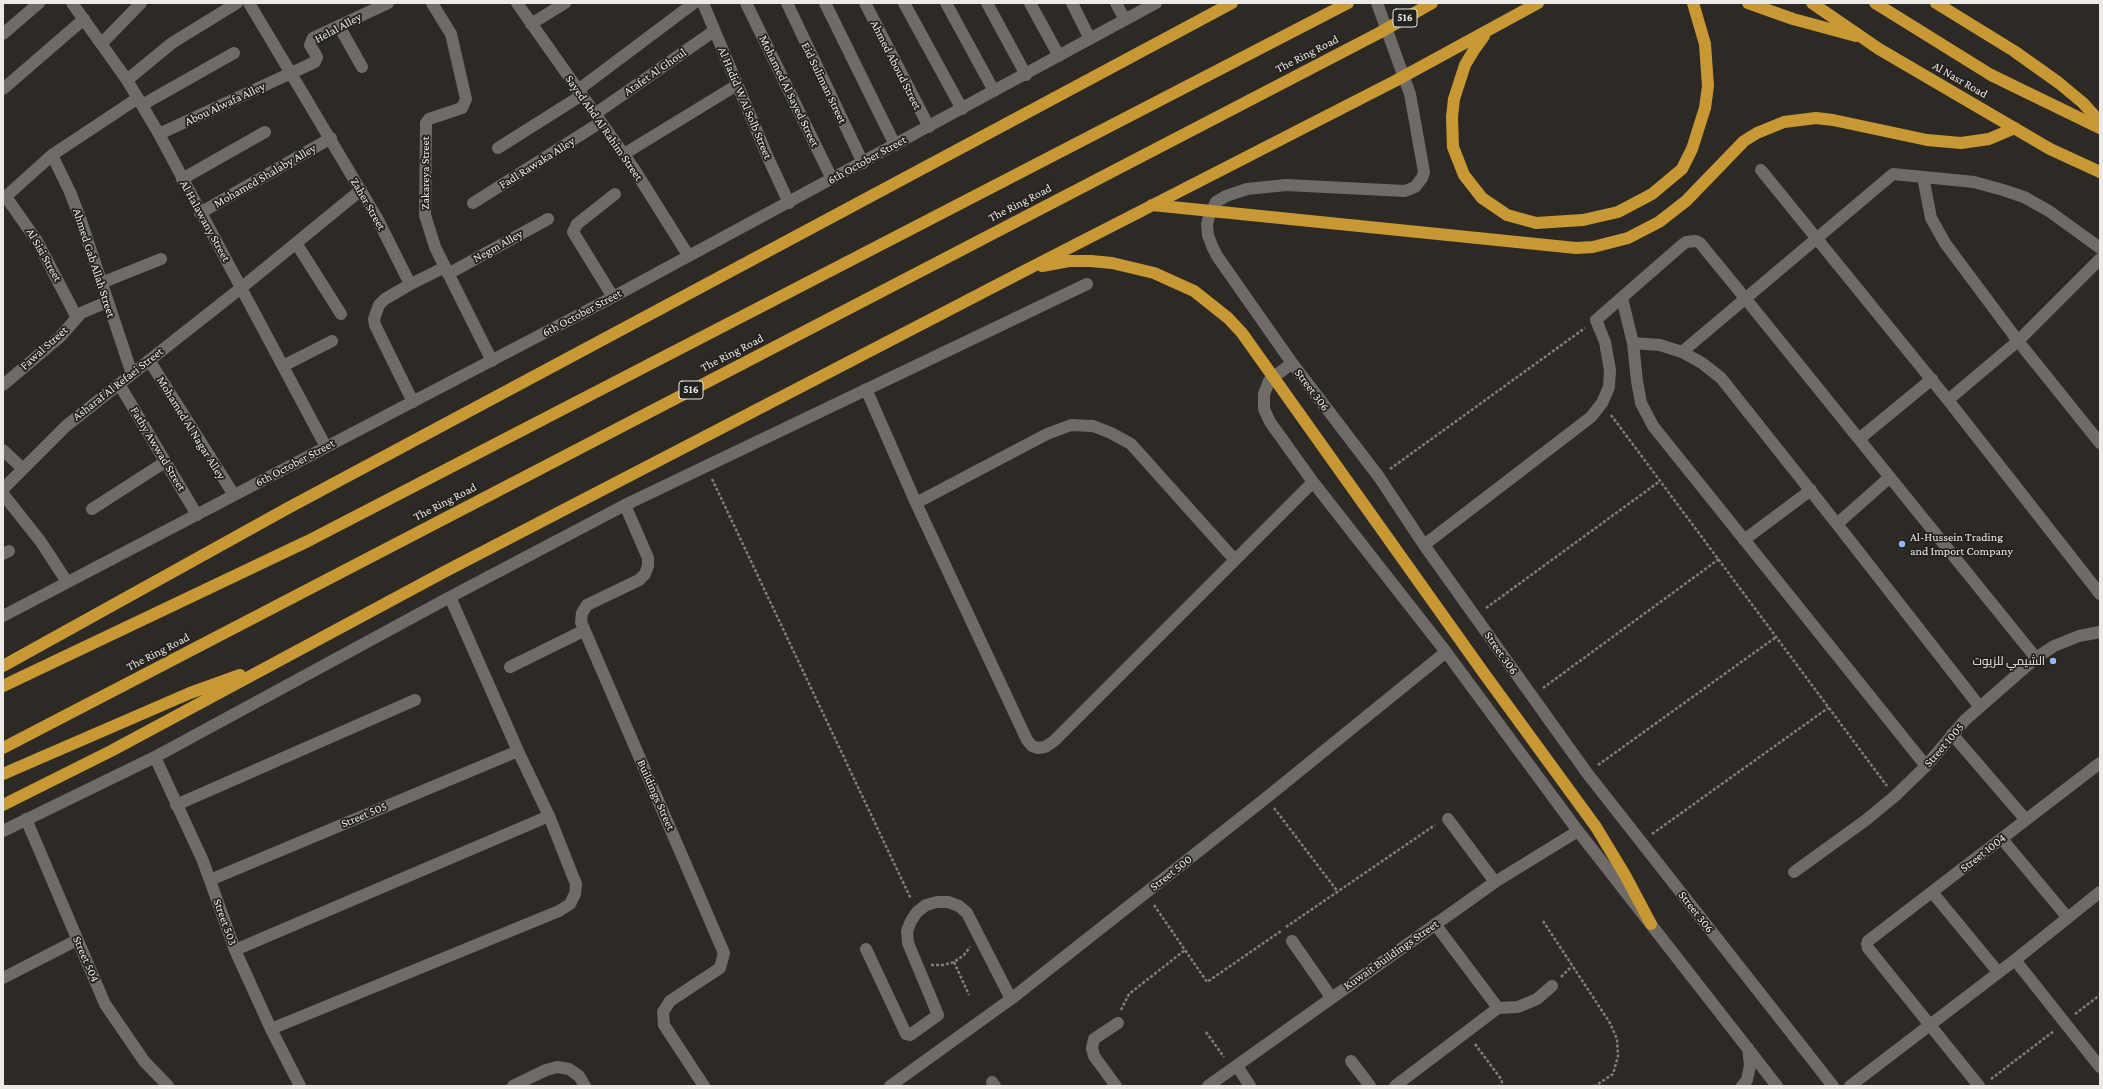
<!DOCTYPE html>
<html>
<head>
<meta charset="utf-8">
<style>
	body { margin:0 }
	#map { position:relative; width:2103px; height:1089px; overflow:hidden; background:#2d2a26; font-family:"Crimson Pro",serif }
	canvas { display:block }
	.frame { position:absolute; inset:0; border:4px solid #eceae7; pointer-events:none }
</style>
</head>
<body>
<div id="map">
<canvas width="2103" height="1089"></canvas>
<div class="frame"></div>
</div>
<script>
const context = document.querySelector('canvas').getContext('2d');
context.lineJoin = 'round';
const toPath = rows => new Path2D(rows.map(r => 'M' + r).join(''));
function trace(path, color, width, dash) { context.strokeStyle = color; context.lineWidth = width; context.lineCap = dash ? 'butt' : 'round'; context.setLineDash(dash || []); context.stroke(path); }
function write(font, color, halo, rows, align = 'center') {
  context.font = font + ' "Crimson Pro",Cairo,serif'; context.lineWidth = 3.5; context.setLineDash([]); context.textBaseline = 'middle'; context.strokeStyle = halo; context.fillStyle = color; for (const [text, x, y, turn = 0] of rows) {
    context.save(); context.translate(x, y); context.rotate((+turn || 0) * Math.PI / 180); context.textAlign = isNaN(turn) ? turn : align; if (halo) context.strokeText(text, 0, 0); context.fillText(text, 0, 0); context.restore();
  }
}
trace(toPath([
	[1611,415,1887,786],
	[1390,469,1585,328],
	[712,479,911,899],
	[1486,608,1660,481],
	[1543,688,1719,559],
	[1598,765,1776,637],
	[1274,808,1338,892],
	[1652,834,1828,708],
	[1154,905,1207,982,1281,931],
	[1543,921,1610,1023,1617,1039,1618,1056,1613,1074,1595,1086],
	[1286,927,1435,825],
	[954,962,969,995],
	[931,965,944,965,954,962,964,955,970,947],
	[1561,977,1572,966],
	[1121,1010,1129,994,1185,950],
	[2075,1014,2100,995],
	[1206,1032,1224,1057],
	[1475,1044,1501,1079,1502,1082,1500,1086],
	[1991,1079,2054,1031]
]), '#817e7b', 2.5, [3, 2]);
trace(toPath([
	[72,3,127,80,159,134,326,447],
	[249,3,377,218,409,282,409,285,385,299,379,305,374,319,375,325,413,402],
	[432,3,451,34,466,99,462,108,429,119,426,123,425,215,435,247,492,361],
	[517,3,634,169,688,255],
	[703,3,769,160,789,203],
	[746,3,832,179],
	[787,3,863,163],
	[825,3,895,145],
	[865,3,929,127],
	[904,3,962,109],
	[946,3,994,91],
	[987,3,1026,75],
	[1030,3,1059,56],
	[1072,3,1090,39],
	[1116,3,1125,20],
	[1377,3,1410,94,1424,172,1422,178,1415,187,1405,191,1286,185,1247,189,1226,196,1216,202,1210,213,1207,224,1208,235,1212,246,1217,256,1292,363,1379,477,1424,545,1587,773,1833,1086],
	[531,24,565,3],
	[339,26,362,67],
	[3,34,39,3],
	[102,43,141,3],
	[127,80,172,43,237,3],
	[3,89,84,19],
	[578,90,694,3],
	[142,105,234,53],
	[595,114,714,31],
	[159,134,315,62,317,57,310,45,313,38,388,3],
	[498,148,582,95],
	[624,154,737,85],
	[52,155,70,192,80,218,132,374],
	[1761,170,1948,400,2100,594],
	[1923,177,1931,218,1945,243,2018,341,2100,443],
	[182,179,265,132],
	[6,197,37,241,76,316],
	[3,199,52,155,138,98],
	[473,203,601,122],
	[200,213,331,138],
	[296,243,341,314],
	[448,274,548,219],
	[101,283,161,259],
	[409,285,445,267],
	[613,297,573,232,577,224,615,194],
	[1622,298,1633,343,1637,381,1641,403,1653,426,1926,766],
	[1633,343,1660,345,1682,352,1702,363,1721,378,1837,524,1980,707],
	[1682,352,1893,174,1974,182,2003,190,2024,197,2049,211,2100,248],
	[149,360,234,495],
	[1292,363,1269,381,1264,394,1264,409,1270,422,1313,482,1446,652,1578,831,1777,1086],
	[283,366,332,341],
	[119,384,197,515],
	[3,385,60,337,81,313,107,302],
	[866,389,916,503,1027,740,1032,746,1038,748,1045,747,1054,741,1313,482],
	[1948,400,2018,341,2100,259],
	[1859,439,1932,379],
	[3,450,23,469],
	[3,489,66,426,241,288,361,190],
	[3,494,41,542,67,582],
	[916,503,1047,434,1071,425,1093,426,1111,433,1131,444,1234,559],
	[625,505,648,558,648,566,645,574,639,580,587,605,582,613,581,622,724,953,720,968,670,1001,663,1012,664,1025,704,1086],
	[92,509,165,462],
	[1837,524,1890,477],
	[1744,540,1811,490],
	[1424,545,1591,417,1602,403,1609,387,1610,370,1605,342,1596,320,1682,245,1686,242,1696,241,1700,243,1745,298,2036,658],
	[3,554,9,551],
	[3,616,613,297,1156,3],
	[510,667,583,631],
	[1952,734,2026,820],
	[155,757,203,861,235,950,271,1029,300,1086],
	[176,805,415,700],
	[26,819,105,1004,144,1061,168,1086],
	[1448,819,1495,882],
	[3,831,155,757,450,597,625,505,1087,284],
	[2002,839,2068,918],
	[1794,872,1866,820,1895,796,1926,766,1965,720,2036,658,2054,646,2079,636,2100,632],
	[210,880,518,751],
	[1932,892,1998,972],
	[1292,941,1331,997],
	[866,949,906,1034,910,1035,938,1015,908,943,907,931,911,921,917,912,926,905,937,902,948,902,959,906,967,913,1011,999],
	[235,950,549,816],
	[2015,960,2100,1067],
	[3,978,77,940],
	[1498,1008,1518,1007,1537,999,1552,986],
	[271,1029,559,911,570,904,575,894,576,884,549,816,518,751,450,597],
	[1351,1061,1370,1086],
	[1237,1066,1250,1086],
	[992,1082,995,1086],
	[513,1086,546,1070,557,1067,569,1069,579,1076,585,1086],
	[890,1086,1011,999,1266,798,1446,652],
	[1116,1086,1094,1056,1092,1048,1094,1039,1118,1023],
	[1208,1086,1495,882,1578,831],
	[1395,1086,1498,1008,1435,924],
	[1742,1086,1747,1080,1750,1065,1748,1048],
	[1850,1086,2015,960,2100,892],
	[1979,1086,1868,948,1867,944,1868,941,2100,763]
]), '#6f6c67', 12);
trace(toPath([
	[1748,3,1793,19,1856,36],
	[1812,3,1879,49,2050,149,2100,172],
	[1875,3,1991,75,2100,128],
	[1936,3,2014,51,2059,83,2083,103,2100,122],
	[1484,36,1474,50,1465,65,1454,99,1452,117,1453,147,1464,175,1482,198,1507,215,1536,223,1583,220,1618,212,1652,194,1682,169,1692,149,1705,108,1708,86,1705,44,1693,3],
	[1152,205,1576,248,1593,247,1628,238,1659,222,1686,201,1744,141,1757,133,1784,122,1816,118,1833,120,1927,140,1961,143,1989,139,2015,128],
	[1042,266,1069,261,1091,261,1112,263,1154,273,1194,291,1228,318,1242,333,1483,672,1596,827,1625,875,1651,924],
	[3,666,288,508,1232,3],
	[3,686,308,541,1348,3],
	[3,748,1379,33,1432,3],
	[3,774,190,693,240,675],
	[3,805,111,751,444,572,1026,270,1395,81,1538,3]
]), '#c79833', 12);
for (const [x, y, r, color] of [
	[1902,544,4,"#91b8fd"],
	[2053,661,4,"#91b8fd"]
]) { const dot = new Path2D(); dot.arc(x, y, r, 0, 2 * Math.PI); context.fillStyle = color; context.fill(dot); trace(dot, '#23211c', 1.5); }
for (const [x, y, w] of [
	[1405,18,24],
	[691,390,24]
]) { const box = new Path2D(); box.roundRect(x - w / 2, y - 9, w, 18, 3); context.fillStyle = '#23211c'; context.fill(box); trace(box, '#eceae7', 1); }
write('bold 11px', '#eceae7', null, [
	["516",1405,18],
	["516",691,390]
]);
write('12px', '#eceae7', '#23211c', [
	["Helal Alley",338,28,-28],
	["The Ring Road",1307,54,-27],
	["Ahmed Aboud Street",896,65,63],
	["Atafet Al Ghoul",655,72,-35],
	["Al Nasr Road",1960,80,30],
	["Eid Suliman Street",824,83,64],
	["Mohamed Al Sayed Street",789,91,64],
	["Al Hadid W Al Solb Street",745,103,67],
	["Abou Alwafa Alley",225,104,-25],
	["Sayed Abd Al Rahim Street",604,128,55],
	["6th October Street",867,160,-29],
	["Fadl Rawaka Alley",537,163,-32],
	["Zakareya Street",425,173,-90],
	["Mohamed Shalaby Alley",265,176,-30],
	["The Ring Road",1020,203,-27],
	["Zaher Street",368,204,60],
	["Al Halawany Street",205,221,61],
	["Negm Alley",498,246,-29],
	["Al Sisi Street",44,255,60],
	["Ahmed Gab Allah Street",94,263,72],
	["6th October Street",582,313,-28],
	["Fawal Street",44,348,-42],
	["The Ring Road",732,353,-27],
	["Asharaf Al Refaei Street",118,384,-38],
	["Street 306",1312,390,53],
	["Mohamed Al Nagar Alley",191,428,58],
	["Fathy Awwad Street",158,449,59],
	["6th October Street",295,463,-28],
	["The Ring Road",445,502,-27],
	["The Ring Road",158,652,-27],
	["Street 306",1501,653,55],
	["Street 1005",1944,745,-49],
	["Buildings Street",656,795,66],
	["Street 505",364,815,-23],
	["Street 1004",1983,853,-38],
	["Street 500",1171,873,-38],
	["Street 306",1696,912,52],
	["Street 503",225,922,70],
	["Kuwait Buildings Street",1391,955,-35],
	["Street 504",86,959,66]
]);
write('12px', '#eceae7', '#23211c', [
	["Al-Hussein Trading",1910,537],
	["and Import Company",1910,551],
	["الشيمي للزيوت",2045,661,"right"]
], 'left');
</script>
</body>
</html>
